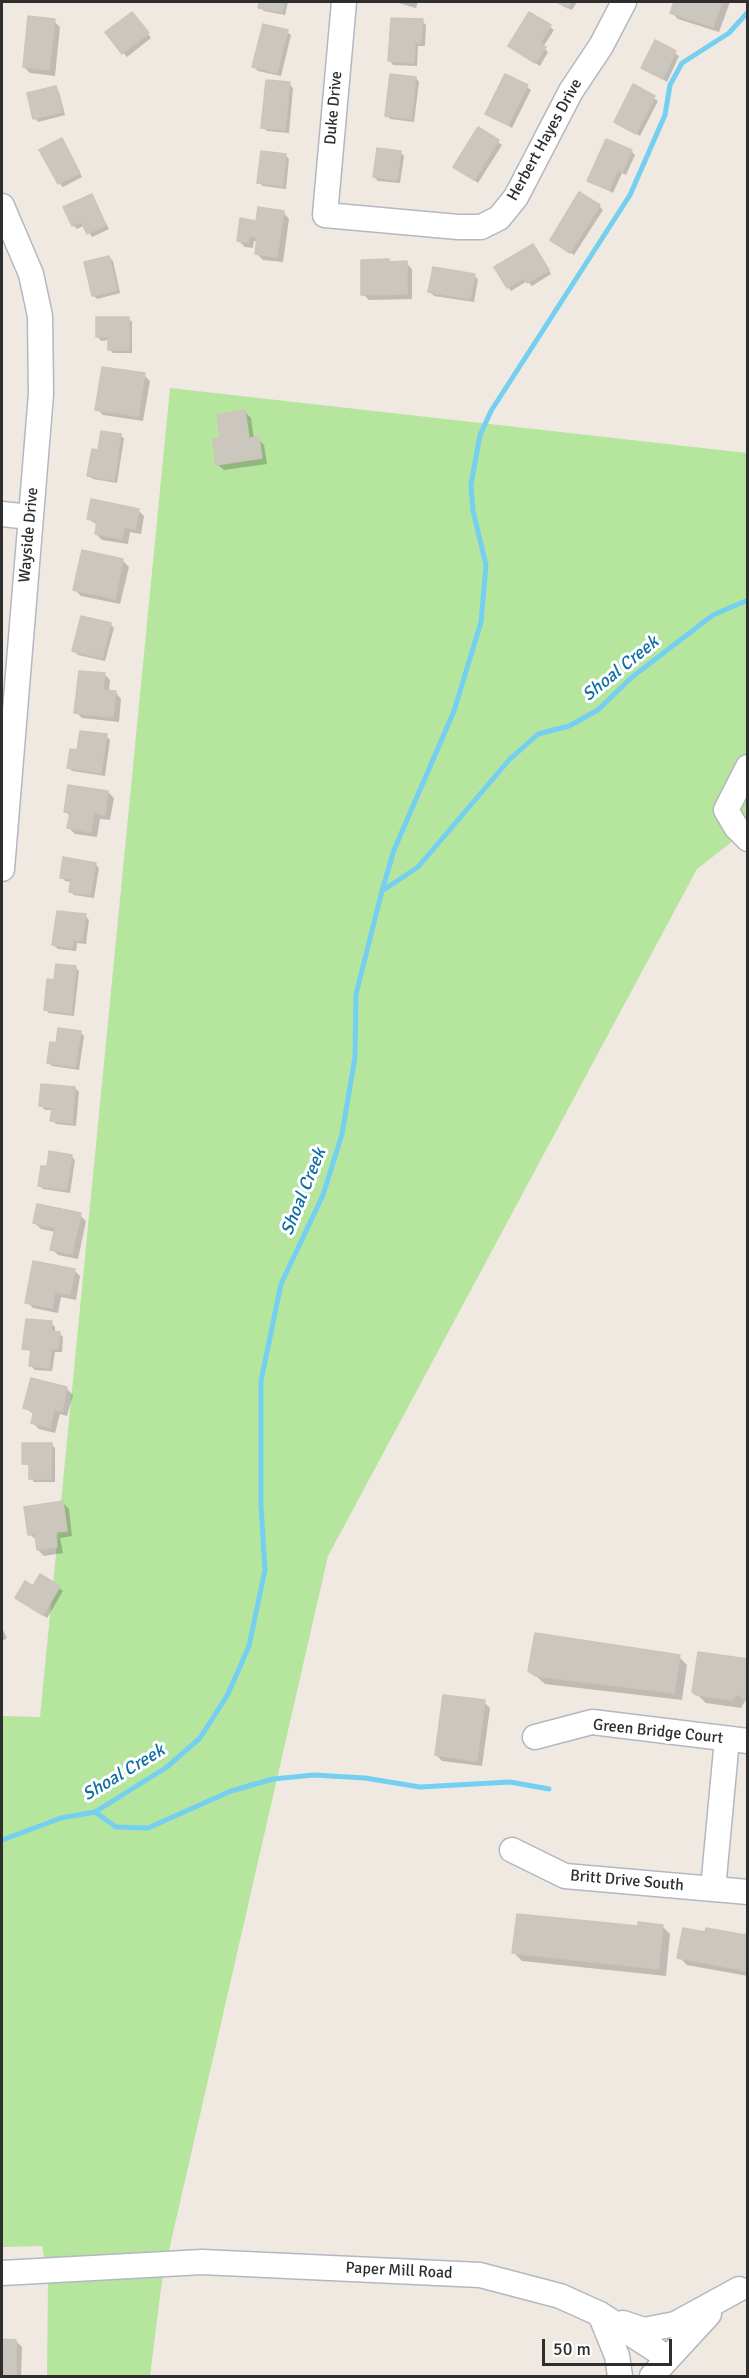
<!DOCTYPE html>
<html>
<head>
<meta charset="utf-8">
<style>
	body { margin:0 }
	#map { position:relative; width:749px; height:2378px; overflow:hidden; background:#efe9e1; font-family:Signika,sans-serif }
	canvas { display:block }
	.frame { position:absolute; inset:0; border:3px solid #2e2e2e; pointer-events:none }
	.scale { position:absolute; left:542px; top:2339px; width:130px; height:27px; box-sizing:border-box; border:3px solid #2e2e2e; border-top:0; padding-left:8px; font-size:18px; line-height:21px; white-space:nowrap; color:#2e2e2e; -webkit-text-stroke:4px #fff; paint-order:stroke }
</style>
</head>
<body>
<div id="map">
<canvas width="749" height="2378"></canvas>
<div class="frame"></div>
<div class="scale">50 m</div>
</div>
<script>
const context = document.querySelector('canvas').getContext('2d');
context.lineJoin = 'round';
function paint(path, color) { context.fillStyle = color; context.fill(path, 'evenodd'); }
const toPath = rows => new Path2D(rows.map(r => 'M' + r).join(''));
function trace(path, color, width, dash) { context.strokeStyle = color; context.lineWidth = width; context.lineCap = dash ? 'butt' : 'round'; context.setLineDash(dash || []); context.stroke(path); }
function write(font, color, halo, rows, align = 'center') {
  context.font = font + ' Signika,sans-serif'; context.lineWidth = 6; context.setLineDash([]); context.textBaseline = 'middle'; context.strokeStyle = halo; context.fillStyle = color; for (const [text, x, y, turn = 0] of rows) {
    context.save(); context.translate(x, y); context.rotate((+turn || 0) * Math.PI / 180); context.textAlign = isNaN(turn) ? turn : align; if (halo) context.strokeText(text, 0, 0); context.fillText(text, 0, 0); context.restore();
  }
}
paint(toPath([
	[170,388,747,453,747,830,697,869,328,1556,162,2281,150,2376,47,2376,48,2279,42,2246,2,2247,2,1716,40,1717]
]), '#b6e59e');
paint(toPath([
	[261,2,288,2,285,15,264,11,260,7],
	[395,2,418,2,416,8],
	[556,2,577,2,572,10],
	[676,2,730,2,719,32,678,19,672,13],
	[135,17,151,38,127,57,107,33],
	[54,21,60,27,55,76,30,73,24,67],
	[422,21,426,25,425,46,418,46,417,66,393,65,390,61],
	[550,27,554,30,543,47,548,52,540,66,513,49],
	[287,32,291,35,281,76,258,71,254,67],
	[655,42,679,56,667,82,643,68],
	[416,78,419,82,414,122,390,119,387,115],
	[289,84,293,88,289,133,267,131,263,127],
	[634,86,658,101,640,136,616,122],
	[527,87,531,90,512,128,487,113],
	[56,88,59,92,65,115,38,122,35,118],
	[479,129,502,145,478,183,455,167],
	[62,140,82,177,63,187,59,183],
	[631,151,635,155,626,175,622,173,613,193,589,180],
	[400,152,404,156,400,183,378,181,374,177],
	[285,155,289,159,286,189,263,186,259,183],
	[91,195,109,229,92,237,85,225,77,229,73,225],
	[599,206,603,210,574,255,552,240],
	[284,213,289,219,283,262,263,260,257,254,258,242,254,241,253,248,245,247,239,241,257,222],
	[536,250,551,274,532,286,527,281,511,291,508,287],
	[109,257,113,261,120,293,97,299,93,295],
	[406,263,412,269,412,299,369,300,363,294],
	[474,276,478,279,474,302,434,296,430,292],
	[128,318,132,322,132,353,113,353,109,349,109,340,101,341,98,337],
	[144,375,150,381,143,421,103,415,97,409],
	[245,412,251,418,254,439,258,439,264,445,267,464,224,470,218,465,222,439],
	[121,435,124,439,117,483,93,479,89,475,99,452],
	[138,510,144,516,141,534,130,532,128,544,102,540,96,534,98,525,88,519],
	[123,561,129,567,120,604,81,596,75,590],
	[110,624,114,628,105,661,78,655,74,651],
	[104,674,110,680,109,692,116,693,121,699,119,722,82,718,76,712],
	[106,736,110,740,105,776,72,771,68,767,78,751],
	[108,792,114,798,110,820,100,819,97,837,75,834,69,828,71,817,65,811],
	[95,864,99,868,94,898,74,895,70,891,72,882,65,881,61,877],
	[85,916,89,920,86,944,77,943,76,951,58,949,54,945],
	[75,967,79,971,74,1016,49,1013,45,1009],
	[80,1032,84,1036,79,1070,52,1066,49,1062,57,1045],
	[75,1088,79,1092,76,1126,56,1124,52,1120,53,1110,45,1110,41,1106],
	[71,1156,75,1160,70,1193,43,1189,39,1185,48,1168],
	[80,1215,86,1221,78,1259,58,1255,52,1249,56,1232,41,1229,35,1223],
	[74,1270,80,1276,76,1300,61,1297,58,1313,33,1308,27,1302],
	[51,1323,55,1327,55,1333,59,1333,63,1337,62,1352,55,1352,52,1371,35,1370,31,1366,32,1352,24,1348],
	[32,1380,67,1389,73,1395,67,1416,60,1414,55,1433,39,1429,33,1423,35,1415,25,1408],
	[51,1444,55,1448,55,1482,34,1482,31,1478,31,1467,24,1463],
	[63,1503,69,1509,72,1536,60,1538,63,1553,44,1556,38,1550,37,1540,29,1534],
	[41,1576,63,1591,47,1618,16,1598,34,1588],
	[2,1628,7,1638,2,1641],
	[679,1657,687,1665,682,1700,545,1684,530,1671],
	[748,1661,748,1702,745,1701,741,1708,706,1703,694,1692],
	[484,1702,490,1708,482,1766,442,1761,436,1755],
	[662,1926,670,1934,666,1976,522,1961,514,1953,639,1927],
	[707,1933,746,1937,748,1933,748,1976,687,1965,679,1957],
	[2,2341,16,2341,22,2347,21,2376,2,2376]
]), '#0003');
trace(toPath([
	[382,891,418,867,509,760,538,734,569,726,598,710,632,677,713,615,748,600],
	[95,1812,116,1827,148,1828,231,1791,273,1779,314,1775,365,1778,420,1787,510,1782,549,1789],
	[2,1840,61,1818,95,1812,167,1767,200,1738,228,1694,249,1646,265,1570,261,1506,261,1381,281,1284,323,1195,342,1134,355,1057,356,994,382,891,394,850,454,711,481,622,486,565,473,511,471,485,480,435,491,411,630,195,665,115,670,85,682,63,729,33,748,12]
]), '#75cff0', 5);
const building = toPath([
	[259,2,284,2,282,12,258,8,259,2],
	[557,2,571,2,568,8,557,2],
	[674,2,722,2,713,27,670,13,674,2],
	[132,12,149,33,122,54,105,32,132,12],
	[529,12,551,25,540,43,546,47,535,63,508,46,529,12],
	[28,16,55,19,49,70,23,67,28,16],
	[391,18,423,19,421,43,415,43,414,63,388,61,391,18],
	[263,24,288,30,277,73,252,67,263,24],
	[655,40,676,51,663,79,641,68,655,40],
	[390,74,416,77,411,119,385,116,390,74],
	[505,74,528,85,508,125,485,114,505,74],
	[266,80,290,82,285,130,261,128,266,80],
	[633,84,655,96,636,134,614,122,633,84],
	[56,86,62,112,33,119,27,93,56,86],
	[478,127,499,140,474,180,453,167,478,127],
	[62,138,80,173,58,184,39,150,62,138],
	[606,139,632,150,622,172,618,170,609,190,587,181,606,139],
	[377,148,401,151,397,180,373,177,377,148],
	[261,151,286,154,283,186,257,183,261,151],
	[579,192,600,205,570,253,550,240,579,192],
	[92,194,106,225,87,234,81,222,72,226,63,207,92,194],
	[258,207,284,211,277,257,255,254,257,237,249,236,248,243,237,241,240,218,256,221,258,207],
	[533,244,549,270,527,283,524,278,507,288,494,267,533,244],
	[109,256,117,290,92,296,84,262,109,256],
	[389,259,389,262,407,261,407,294,361,295,361,260,389,259],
	[433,267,475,274,470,299,428,292,433,267],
	[96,317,129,317,129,350,108,350,108,337,96,337,96,317],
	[102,367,145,373,138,416,95,410,102,367],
	[245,410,249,438,259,437,262,458,216,465,213,439,220,438,217,415,245,410],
	[101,431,121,434,114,480,87,476,92,449,98,450,101,431],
	[91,499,139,509,135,529,124,527,122,539,95,534,97,521,87,519,91,499],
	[82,550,123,559,115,599,73,590,82,550],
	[81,616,111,623,102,658,72,651,81,616],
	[79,671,105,673,103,690,116,691,113,717,74,713,79,671],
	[80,731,107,734,101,773,67,768,70,749,77,750,80,731],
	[68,785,108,791,105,815,94,813,91,832,67,828,70,813,64,812,68,785],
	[63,857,96,863,90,895,69,892,71,879,60,878,63,857],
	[57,911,86,914,82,941,73,940,72,948,52,945,57,911],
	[56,964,76,966,71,1013,44,1010,47,979,54,980,56,964],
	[58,1028,81,1031,75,1067,47,1063,50,1042,56,1043,58,1028],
	[41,1084,75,1087,72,1123,50,1121,52,1108,39,1106,41,1084],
	[49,1151,72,1155,66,1190,38,1186,41,1166,47,1166,49,1151],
	[37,1204,81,1213,72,1254,50,1250,55,1228,33,1223,37,1204],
	[33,1261,75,1269,70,1295,55,1292,52,1308,25,1303,33,1261],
	[26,1319,52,1321,51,1331,60,1332,58,1349,51,1349,49,1368,29,1366,31,1350,22,1349,26,1319],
	[31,1378,67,1387,62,1411,54,1409,50,1428,31,1423,34,1411,23,1408,31,1378],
	[22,1443,52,1443,51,1479,29,1479,29,1464,22,1464,22,1443],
	[63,1501,67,1531,55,1532,57,1547,37,1550,35,1534,28,1535,24,1507,63,1501],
	[40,1574,60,1586,43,1615,15,1598,25,1581,33,1586,40,1574],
	[535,1633,680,1655,674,1693,536,1676,528,1671,535,1633],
	[698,1652,748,1659,748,1701,737,1694,732,1700,696,1695,692,1692,698,1652],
	[443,1695,485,1700,477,1761,435,1755,443,1695],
	[517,1914,638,1926,638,1922,663,1925,658,1969,512,1953,517,1914],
	[683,1928,705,1932,706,1928,745,1935,748,1931,748,1971,677,1958,683,1928],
	[2,2339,16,2340,16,2376,2,2376,2,2339]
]);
paint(building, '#cbc7bf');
trace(building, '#cbc5ba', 1.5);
const minor = toPath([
	[344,2,325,215,458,227,481,227,499,218,516,197,571,91,601,46,624,2],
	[2,206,31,274,40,316,41,394,2,869],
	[2,514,30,517],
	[748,767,726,810,736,827,748,839],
	[535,1737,592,1722,748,1741],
	[512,1850,565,1876,748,1892],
	[713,1889,727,1739],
	[2,2273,202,2262,480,2275,560,2296,600,2314,668,2358],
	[600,2314,617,2356,620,2376],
	[623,2323,644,2330,675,2324,739,2289],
	[652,2376,709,2314]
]);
trace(minor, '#b4b7c1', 27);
trace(minor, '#fff', 24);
write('16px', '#2e2e2e', '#fff', [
	["Duke Drive",334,108,-85],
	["Herbert Hayes Drive",545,140,-61],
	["Wayside Drive",29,535,-85],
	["Green Bridge Court",658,1732,6],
	["Britt Drive South",627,1881,5],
	["Paper Mill Road",399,2271,3]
]);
write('italic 18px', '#0d6fa3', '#fff', [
	["Shoal Creek",621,669,-39],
	["Shoal Creek",304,1192,-68],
	["Shoal Creek",124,1773,-31]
]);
</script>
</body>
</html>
